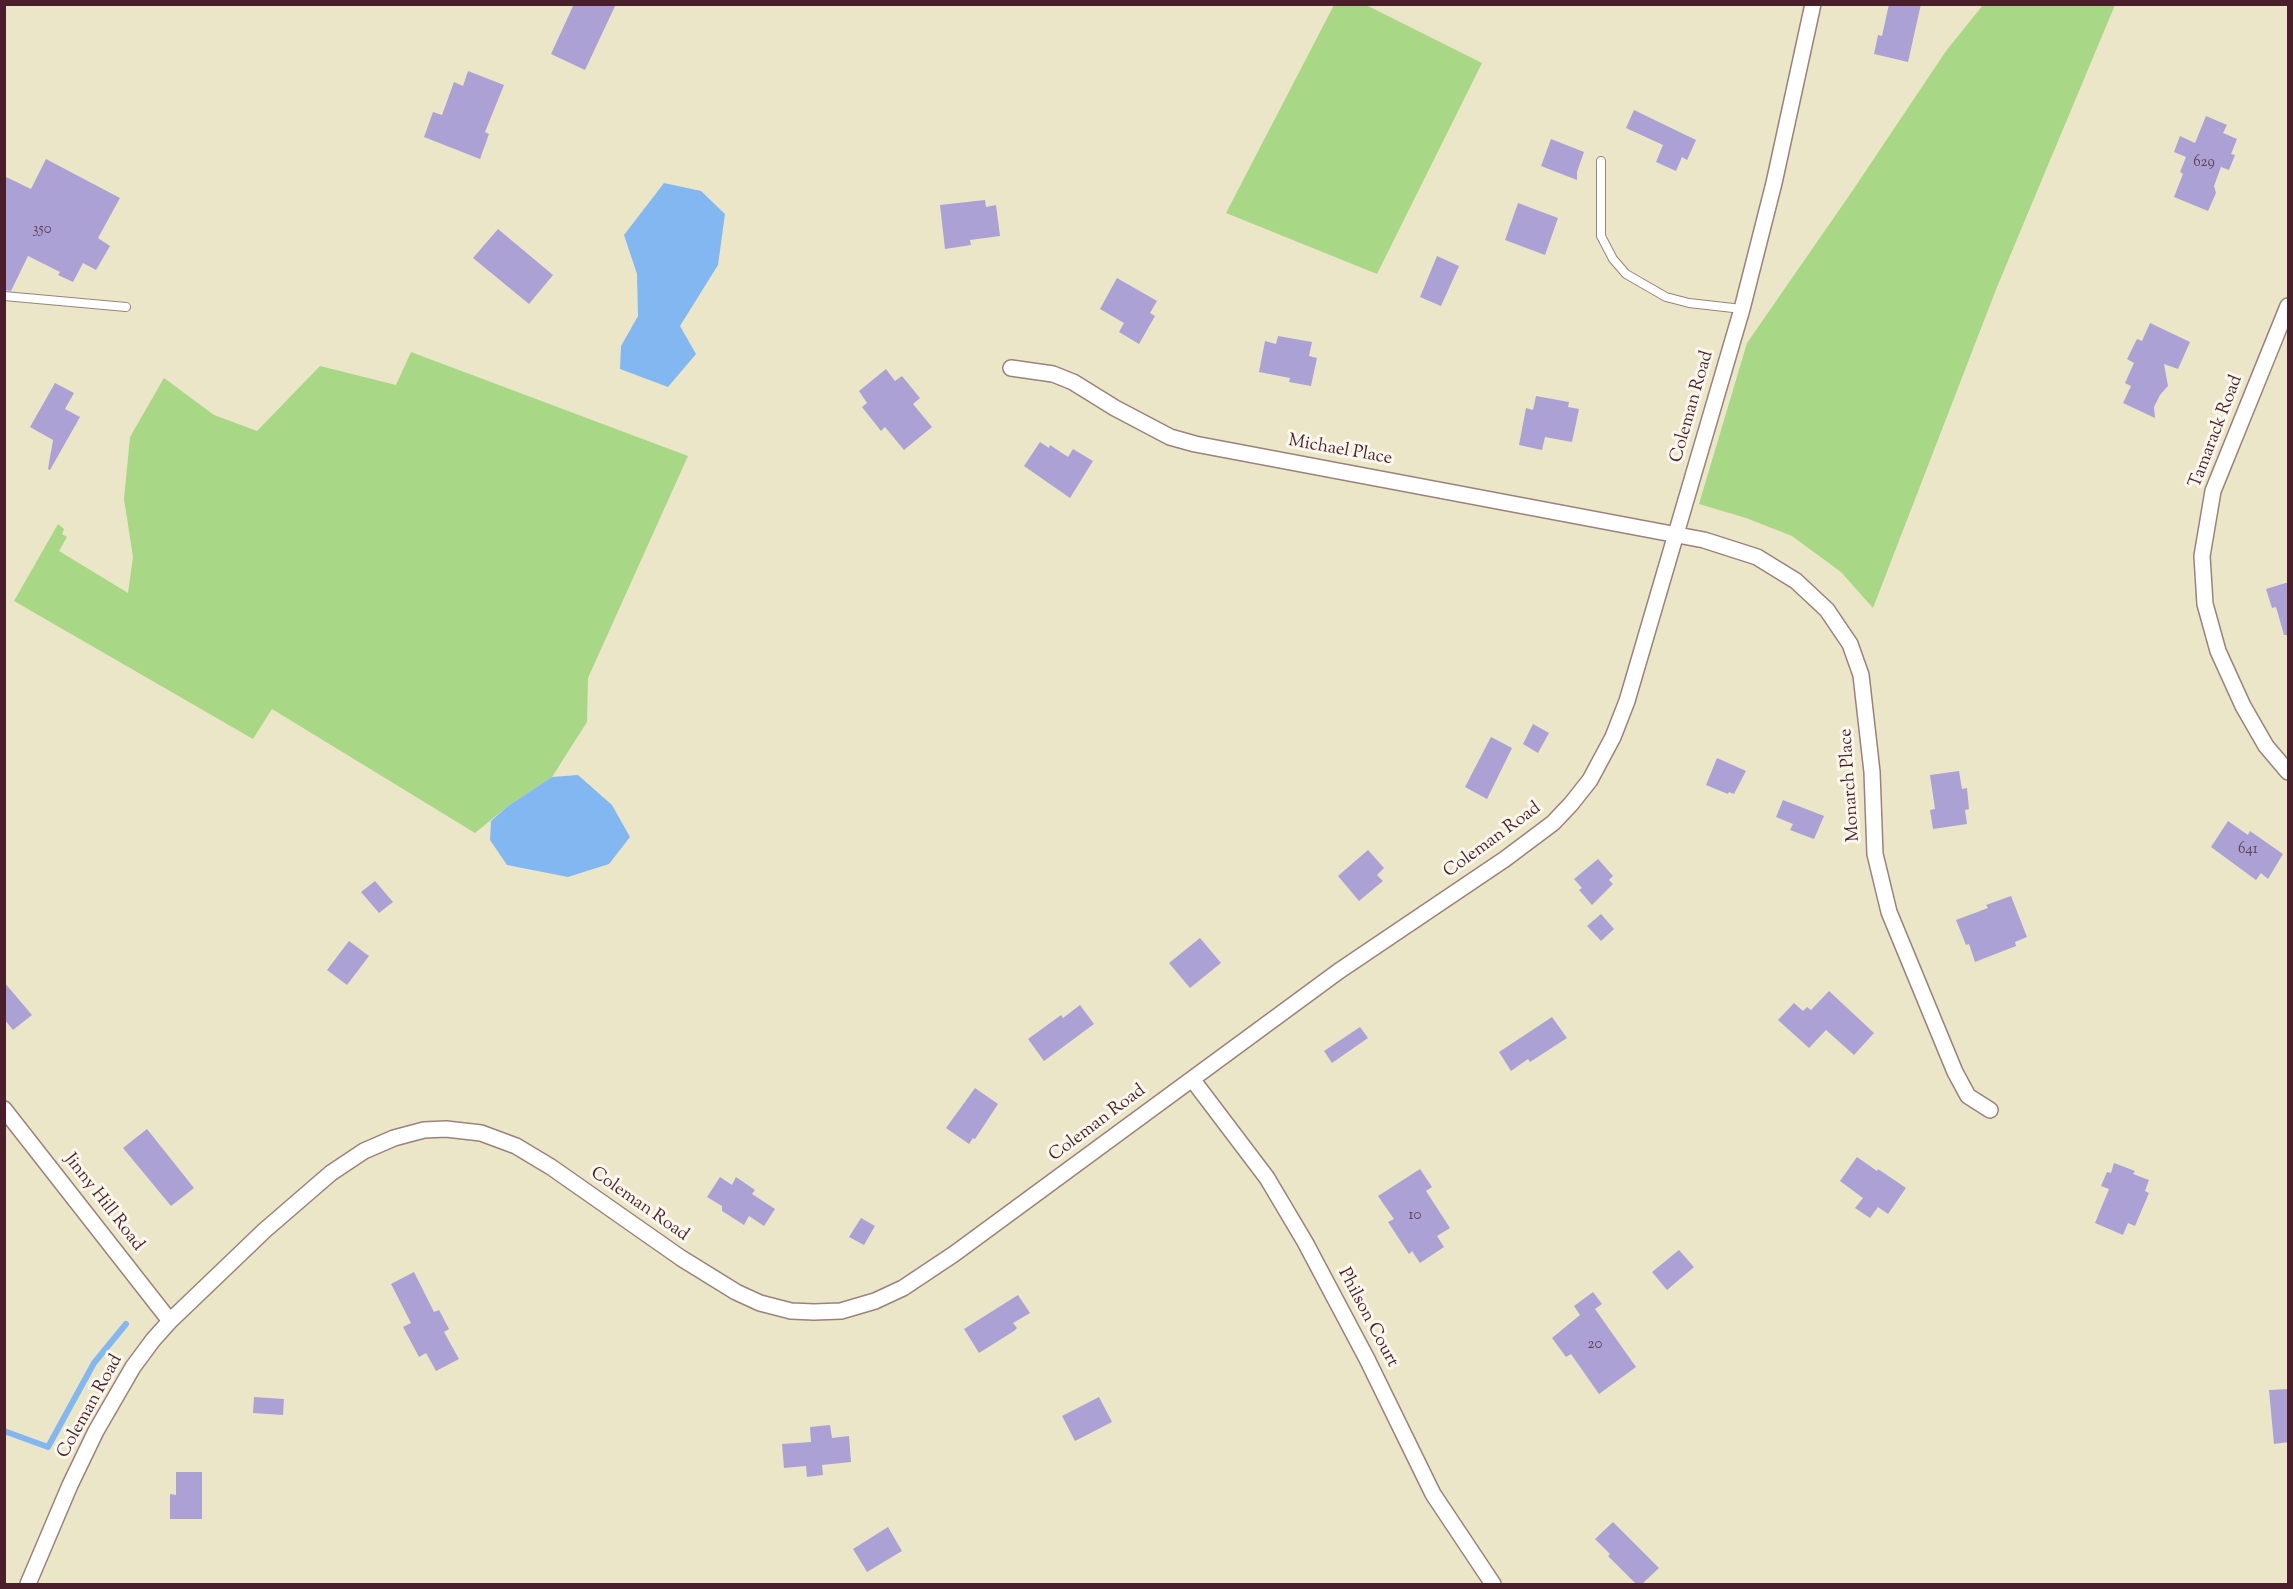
<!DOCTYPE html>
<html>
<head>
<meta charset="utf-8">
<style>
	body { margin:0 }
	#map { position:relative; width:2293px; height:1589px; overflow:hidden; background:#ece6c8; font-family:"Sorts Mill Goudy",serif }
	canvas { display:block }
	.frame { position:absolute; inset:0; border:6px solid #4a1f2b; pointer-events:none }
</style>
</head>
<body>
<div id="map">
<canvas width="2293" height="1589"></canvas>
<div class="frame"></div>
</div>
<script>
const context = document.querySelector('canvas').getContext('2d');
context.lineJoin = 'round';
function paint(path, color) { context.fillStyle = color; context.fill(path, 'evenodd'); }
const toPath = rows => new Path2D(rows.map(r => 'M' + r).join(''));
function trace(path, color, width, dash) { context.strokeStyle = color; context.lineWidth = width; context.lineCap = dash ? 'butt' : 'round'; context.setLineDash(dash || []); context.stroke(path); }
function write(font, color, halo, rows, align = 'center') {
  context.font = font + ' "Sorts Mill Goudy",serif'; context.lineWidth = 6; context.setLineDash([]); context.textBaseline = 'middle'; context.strokeStyle = halo; context.fillStyle = color; for (const [text, x, y, turn = 0] of rows) {
    context.save(); context.translate(x, y); context.rotate((+turn || 0) * Math.PI / 180); context.textAlign = isNaN(turn) ? turn : align; if (halo) context.strokeText(text, 0, 0); context.fillText(text, 0, 0); context.restore();
  }
}
paint(toPath([
	[1334,5,1366,5,1482,63,1377,274,1226,213],
	[1983,5,2115,5,1997,287,1873,608,1841,572,1792,536,1746,518,1699,504,1747,343,1853,190,1946,51],
	[411,352,688,456,588,678,587,722,552,777,508,806,475,833,272,709,253,739,14,601,58,524,64,529,62,534,67,537,59,551,128,593,133,557,124,499,130,437,164,378,214,415,257,431,320,366,396,385]
]), '#a8d785');
paint(toPath([
	[664,183,701,191,725,214,718,265,680,326,696,354,668,387,620,369,621,346,638,316,637,274,624,235],
	[578,775,612,805,630,837,609,864,568,877,507,865,490,840,491,821,508,806,552,777]
]), '#83b7f1');
trace(toPath([
	[4,1431,48,1447,94,1363,126,1324]
]), '#83b7f1', 6);
paint(toPath([
	[574,4,616,4,585,70,551,54],
	[1889,4,1921,4,1908,62,1874,54,1878,35,1882,36],
	[468,71,504,85,485,132,489,134,480,159,424,137,433,112,442,115,454,82,463,86],
	[1634,110,1696,140,1687,160,1682,157,1676,171,1656,162,1663,145,1626,128],
	[2206,116,2227,125,2223,133,2237,139,2231,154,2235,155,2229,170,2221,167,2214,186,2216,193,2208,211,2174,197,2183,174,2180,172,2186,157,2174,152,2180,136,2195,143],
	[1551,139,1584,152,1577,172,1577,180,1541,166],
	[46,159,120,198,98,238,110,246,96,270,83,263,73,282,58,275,60,272,28,256,11,291,4,290,4,176,31,189],
	[985,200,986,207,996,205,1000,236,970,240,971,245,945,249,940,205],
	[1518,203,1558,218,1545,255,1505,240],
	[498,229,553,275,529,304,473,258],
	[1437,256,1459,266,1441,306,1420,297],
	[1117,278,1157,301,1150,313,1155,316,1139,344,1119,332,1124,323,1100,309],
	[2150,323,2190,342,2178,369,2164,364,2168,386,2160,395,2154,407,2155,418,2123,403,2131,386,2125,383,2134,363,2127,359,2137,339,2142,341],
	[1278,336,1312,342,1309,356,1317,358,1311,386,1289,382,1290,378,1259,372,1265,341,1276,344],
	[886,369,895,381,902,376,920,398,913,404,932,427,904,450,885,427,881,431,862,407,867,403,859,391],
	[55,383,74,393,65,409,80,417,50,470,48,469,53,440,30,427],
	[1536,396,1569,402,1568,407,1579,409,1572,442,1545,437,1542,450,1519,445,1526,408,1533,410],
	[1040,442,1049,448,1050,445,1068,457,1073,449,1093,461,1070,498,1024,466],
	[2289,582,2289,635,2284,635,2276,607,2272,608,2266,589],
	[1533,724,1549,733,1538,753,1523,744],
	[1491,737,1512,748,1487,799,1465,787],
	[1717,758,1746,771,1734,794,1729,792,1728,794,1706,785],
	[1959,771,1962,789,1967,788,1969,809,1965,810,1967,824,1933,829,1930,810,1935,809,1930,775],
	[1783,800,1824,816,1814,839,1790,830,1793,824,1776,817],
	[2228,821,2248,835,2250,831,2283,854,2268,879,2261,873,2256,880,2211,847],
	[1368,850,1384,868,1377,875,1383,881,1359,901,1338,876],
	[1598,859,1613,876,1609,880,1613,884,1592,905,1579,890,1582,888,1574,879],
	[375,881,393,902,379,913,361,892],
	[2011,896,2027,937,2015,942,2016,946,1975,962,1969,944,1966,945,1956,920,1988,908,1986,905],
	[1601,914,1614,929,1601,941,1587,926],
	[1200,938,1221,963,1190,988,1169,963],
	[349,941,369,956,347,985,327,970],
	[4,982,32,1015,13,1030,4,1019],
	[1829,991,1874,1033,1854,1055,1826,1030,1809,1048,1778,1020,1794,1003,1803,1011,1807,1007,1811,1010],
	[1080,1005,1094,1024,1044,1061,1028,1039,1061,1015,1063,1018],
	[1552,1017,1567,1038,1530,1062,1528,1059,1511,1071,1499,1052],
	[1360,1027,1368,1038,1332,1063,1324,1051],
	[975,1088,998,1104,975,1139,973,1138,969,1144,946,1128],
	[147,1129,194,1188,171,1206,123,1148],
	[1857,1157,1877,1171,1878,1169,1906,1188,1888,1214,1878,1207,1870,1218,1855,1208,1863,1198,1840,1181],
	[2114,1163,2135,1171,2133,1174,2149,1180,2145,1191,2149,1193,2135,1226,2128,1223,2123,1235,2095,1223,2109,1189,2101,1186,2107,1172,2111,1173],
	[1420,1169,1432,1187,1426,1191,1450,1228,1437,1236,1444,1247,1420,1263,1412,1251,1409,1254,1388,1222,1394,1219,1378,1196],
	[720,1177,732,1185,736,1177,755,1190,752,1194,775,1209,764,1226,749,1216,744,1225,722,1211,722,1206,707,1197],
	[861,1218,875,1226,864,1245,849,1237],
	[1679,1250,1694,1267,1667,1290,1652,1272],
	[414,1272,434,1312,439,1310,449,1329,444,1332,459,1359,436,1371,426,1353,419,1357,403,1327,411,1323,391,1284],
	[1593,1292,1602,1304,1595,1309,1636,1367,1599,1394,1571,1354,1566,1357,1552,1338,1580,1315,1574,1306],
	[1018,1295,1030,1313,1013,1323,1017,1328,1014,1331,979,1353,964,1329],
	[2289,1389,2289,1442,2274,1444,2269,1390],
	[254,1397,284,1399,283,1415,253,1413],
	[1099,1397,1112,1422,1075,1441,1062,1416],
	[830,1425,832,1438,849,1436,851,1462,822,1465,823,1475,807,1477,806,1466,784,1468,782,1444,811,1442,810,1427],
	[176,1472,202,1472,202,1519,170,1519,170,1494,176,1495],
	[1613,1522,1659,1568,1642,1584,1636,1584,1608,1556,1610,1554,1595,1539],
	[888,1527,902,1551,867,1572,853,1549]
]), '#aca1d5');
const lane = toPath([
	[1601,161,1601,236,1613,259,1626,274,1666,297,1689,303,1742,309],
	[4,296,126,307]
]);
const street = toPath([
	[2288,306,2213,491,2202,556,2205,604,2218,651,2243,706,2266,746,2288,772],
	[1011,368,1053,374,1073,382,1115,408,1170,437,1195,444,1704,540,1757,557,1796,581,1827,610,1850,644,1861,675,1872,772,1875,854,1889,912,1955,1072,1968,1096,1990,1110],
	[1192,1079,1267,1178,1305,1242,1367,1359,1433,1494,1493,1584],
	[4,1109,170,1321],
	[28,1584,70,1485,96,1431,133,1367,153,1340,170,1321,265,1230,331,1173,364,1151,394,1138,424,1130,446,1129,481,1133,516,1146,551,1167,681,1258,736,1292,760,1303,791,1311,814,1312,841,1311,875,1301,903,1288,954,1254,1339,971,1505,859,1553,823,1571,804,1590,780,1613,737,1627,701,1742,309,1774,183,1813,4]
]);
trace(lane, '#9b827a', 10);
trace(street, '#9b827a', 18);
trace(lane, '#fff', 8);
trace(street, '#fff', 15);
write('15px', '#624056', null, [
	["629",2204,163],
	["350",42,230],
	["641",2248,850],
	["10",1415,1216],
	["20",1595,1345]
]);
write('18px', '#4a1f2b', '#fbf7ec', [
	["Coleman Road",1693,407,-74],
	["Tamarack Road",2217,432,-69],
	["Michael Place",1340,451,10],
	["Monarch Place",1851,785,-94],
	["Coleman Road",1493,841,-36],
	["Coleman Road",1098,1124,-37],
	["Jinny Hill Road",103,1203,52],
	["Coleman Road",639,1205,35],
	["Philson Court",1367,1318,62],
	["Coleman Road",91,1407,-61]
]);
</script>
</body>
</html>
